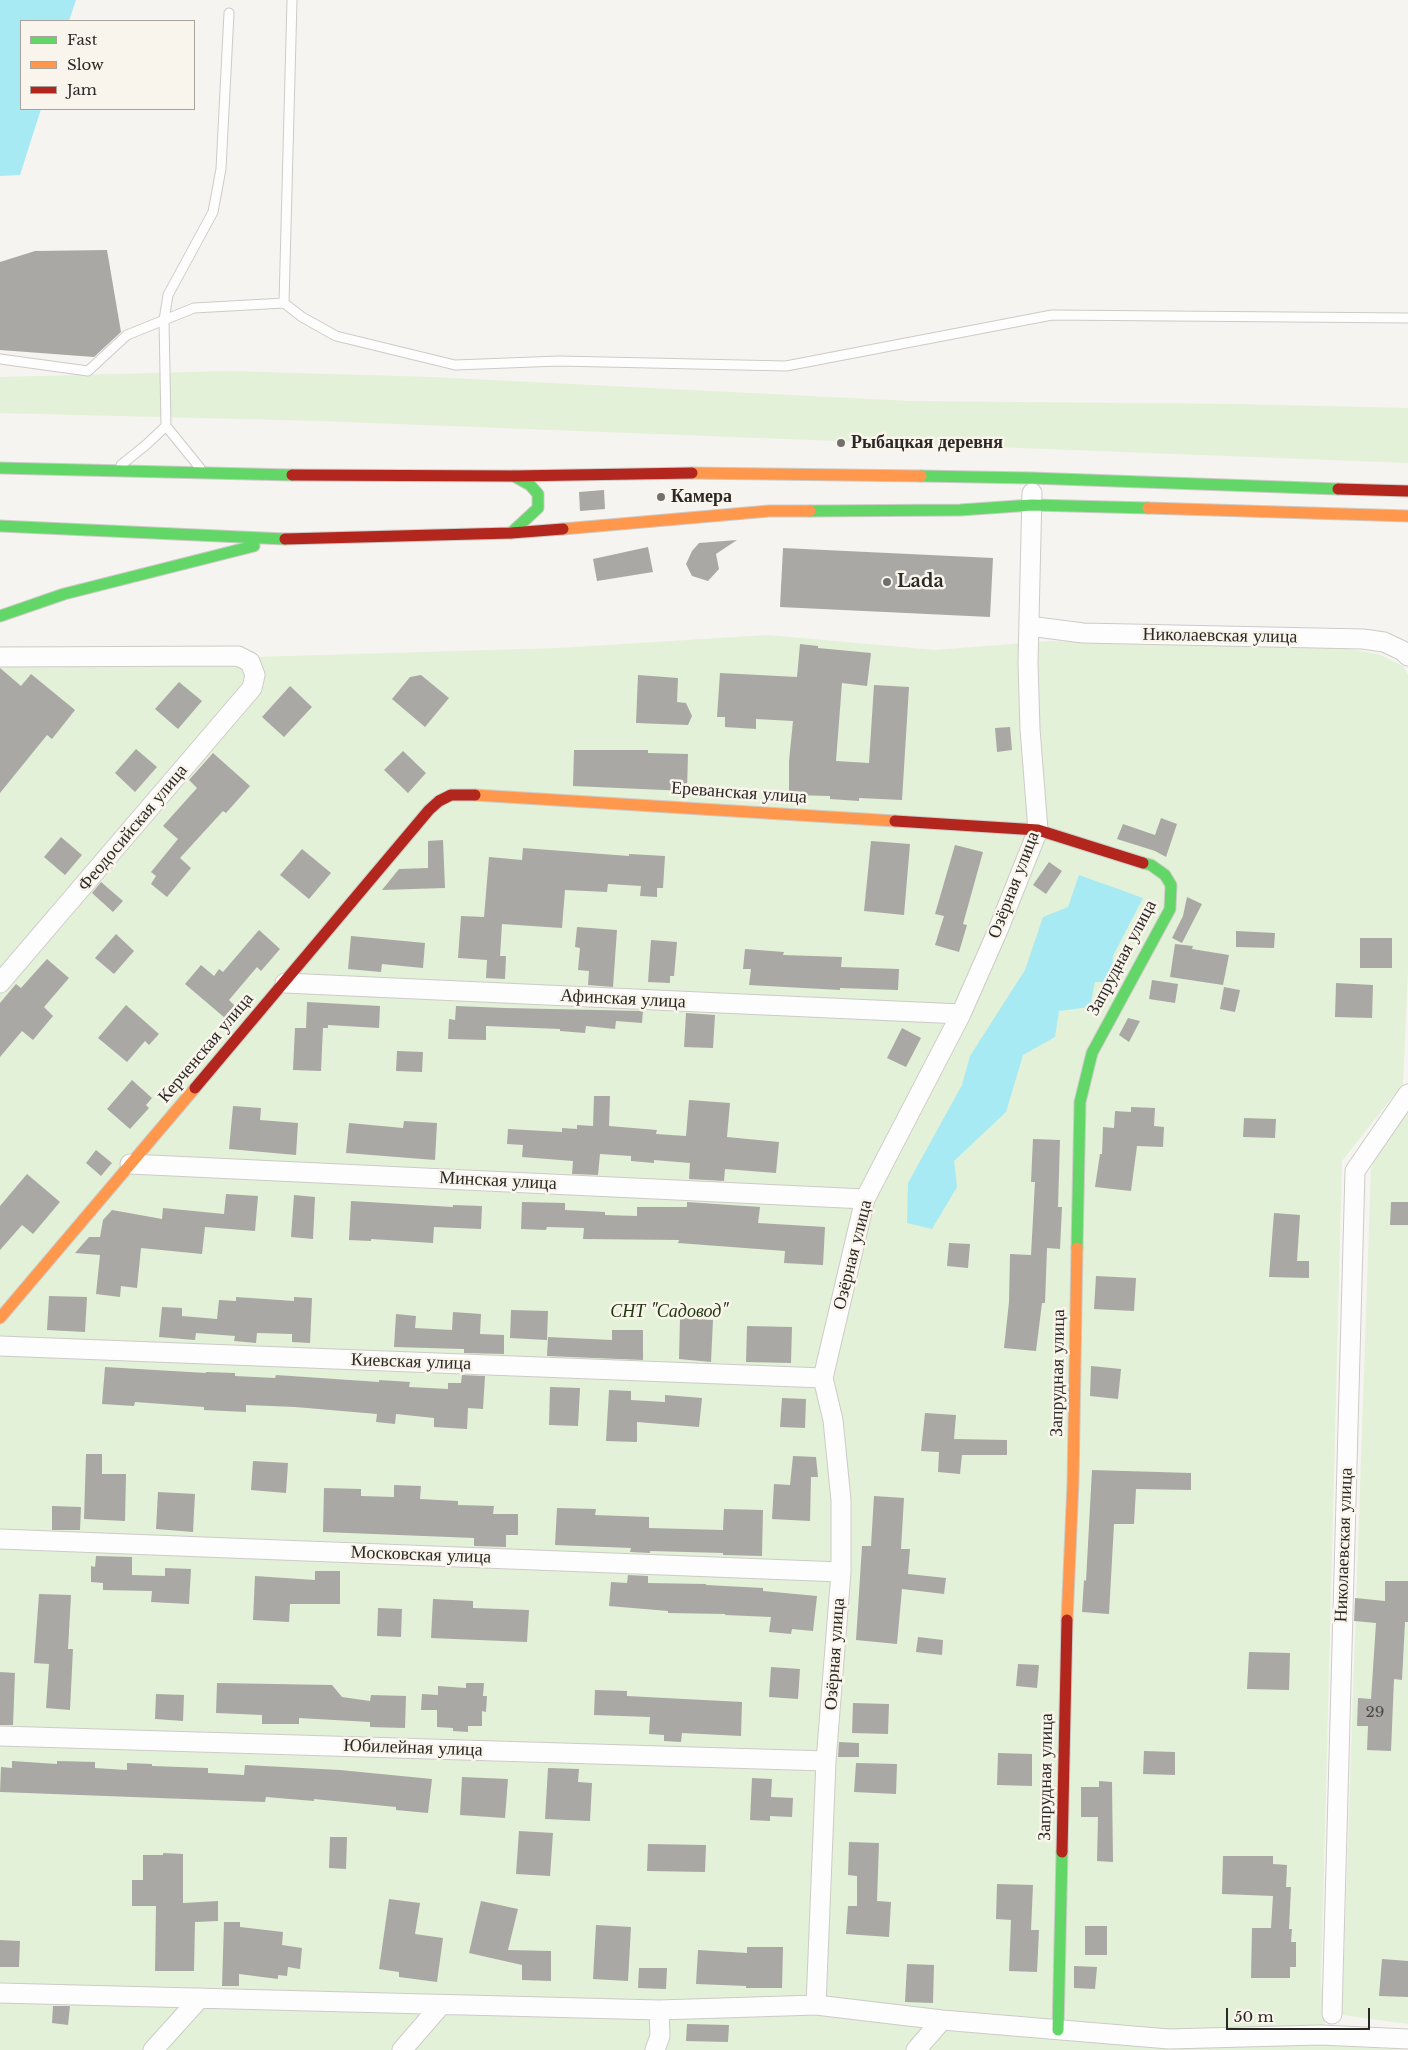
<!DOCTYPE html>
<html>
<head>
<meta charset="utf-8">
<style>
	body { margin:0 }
	#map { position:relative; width:1408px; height:2050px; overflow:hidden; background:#f6f4f0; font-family:"Libre Baskerville",serif }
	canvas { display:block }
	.legend { position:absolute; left:20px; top:20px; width:175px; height:90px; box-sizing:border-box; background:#faf5ec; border:1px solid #a7a39c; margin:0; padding:6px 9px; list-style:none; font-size:15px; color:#2b2925 }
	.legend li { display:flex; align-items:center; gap:10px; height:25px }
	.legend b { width:25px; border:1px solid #a7a39c }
	.scale { position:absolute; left:1226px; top:2008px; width:144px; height:22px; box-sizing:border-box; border:2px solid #2b2925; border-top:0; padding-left:6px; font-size:15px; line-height:18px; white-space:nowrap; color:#2b2925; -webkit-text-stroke:4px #faf5ec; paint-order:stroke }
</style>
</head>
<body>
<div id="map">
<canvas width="1408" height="2050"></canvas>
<ul class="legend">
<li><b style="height:6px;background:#63d668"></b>Fast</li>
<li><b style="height:6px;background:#ff974d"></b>Slow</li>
<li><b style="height:6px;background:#b3261e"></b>Jam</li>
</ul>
<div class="scale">50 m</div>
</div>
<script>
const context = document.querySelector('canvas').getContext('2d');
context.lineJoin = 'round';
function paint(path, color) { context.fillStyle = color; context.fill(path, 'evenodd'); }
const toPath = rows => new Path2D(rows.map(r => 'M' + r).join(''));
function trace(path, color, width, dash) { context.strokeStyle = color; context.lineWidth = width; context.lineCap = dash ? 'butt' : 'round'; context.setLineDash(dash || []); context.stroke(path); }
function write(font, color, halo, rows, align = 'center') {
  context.font = font + ' "Libre Baskerville",serif'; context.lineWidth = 5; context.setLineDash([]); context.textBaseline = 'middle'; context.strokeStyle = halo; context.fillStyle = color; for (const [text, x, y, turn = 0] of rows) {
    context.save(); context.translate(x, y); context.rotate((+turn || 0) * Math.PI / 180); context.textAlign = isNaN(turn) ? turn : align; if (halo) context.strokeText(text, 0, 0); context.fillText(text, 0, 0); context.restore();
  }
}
paint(toPath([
	[229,371,432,377,910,401,1240,404,1408,408,1408,463,320,421,0,413,0,377],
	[768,635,935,650,1050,641,1342,648,1378,654,1403,666,1408,675,1408,969,1403,1084,1342,1161,1321,1984,1327,2045,1408,2050,0,2050,0,662,186,659,559,648],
	[1408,1101,1408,2024,1342,2015,1371,1167]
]), '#e3f1d8');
paint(toPath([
	[0,0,76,0,69,21,21,21,21,109,41,109,20,175,0,176],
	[1079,875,1143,898,1113,956,1112,982,1095,982,1090,1007,1059,1011,1055,1037,1023,1055,1006,1112,954,1161,957,1187,932,1229,907,1223,908,1183,962,1085,970,1056,1025,970,1043,917,1068,907]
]), '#a7eaf4');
paint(toPath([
	[107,250,121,332,94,357,0,350,0,262,35,251],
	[604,490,605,509,580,511,579,492],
	[737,540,716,554,719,569,708,581,692,576,686,564,692,551,699,543],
	[648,547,653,572,597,581,593,559],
	[783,548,993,558,990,617,780,607],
	[800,644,818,646,818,648,871,653,867,686,842,683,836,761,869,763,874,685,909,687,902,800,859,798,859,801,830,799,830,796,789,795,789,761,793,721,756,719,756,729,725,727,725,717,717,717,720,673,797,677],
	[0,668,21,686,31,674,75,710,52,739,47,735,0,793],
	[421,675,449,698,425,727,392,699,410,677],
	[638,675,678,678,677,702,686,703,692,716,688,725,636,723],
	[179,682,202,701,178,729,155,709],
	[290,686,312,707,284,737,262,717],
	[1010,727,1012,750,997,752,995,728],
	[136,749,157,767,135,792,115,773],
	[574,750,648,750,648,753,688,754,687,791,573,786],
	[403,751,426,773,408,793,384,770],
	[213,753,250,786,226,813,223,811,180,858,191,868,167,897,151,884,156,876,151,872,178,839,163,826,197,788,189,780],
	[1161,818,1177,824,1166,857,1155,851,1117,839,1123,824,1155,835],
	[61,837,82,855,65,875,44,857],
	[443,840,445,888,382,890,399,869,428,868,428,841],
	[871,841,910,844,904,915,864,911],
	[955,845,983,852,963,924,967,925,959,952,935,945,944,916,935,914],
	[523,848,629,856,629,854,665,856,663,888,657,888,657,897,640,896,641,886,608,884,607,892,565,890,562,928,502,924,500,956,506,956,505,979,486,978,487,960,458,958,461,916,484,917,489,857,522,860],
	[302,849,331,873,309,899,280,875],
	[1049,862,1062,871,1046,894,1033,885],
	[101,882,123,901,113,912,92,893],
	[1187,897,1202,904,1182,943,1172,938,1183,916],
	[577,927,617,930,613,987,588,985,589,971,578,970,580,948,575,947],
	[259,930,280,949,261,971,257,967,229,1000,235,1006,225,1018,185,984,201,965,214,976,219,969,223,972],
	[1236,931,1275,933,1274,948,1236,947],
	[116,934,134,951,114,974,95,958],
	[351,936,425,943,423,968,382,964,381,972,348,969],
	[1360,938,1392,938,1392,968,1360,968],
	[651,940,677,942,674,976,670,976,670,983,648,982],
	[1175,944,1193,946,1192,949,1229,955,1223,985,1170,977],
	[745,949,784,952,783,955,842,957,841,967,899,969,898,990,840,988,840,990,749,985,751,969,743,969],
	[47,959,69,978,44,1007,53,1016,33,1040,22,1031,0,1057,0,1003,16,984,21,988],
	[1152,980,1178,984,1175,1003,1149,999],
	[1336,983,1373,985,1372,1018,1335,1017],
	[1224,987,1240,990,1235,1012,1220,1009],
	[307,1002,380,1006,379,1028,328,1025,328,1028,323,1028,321,1071,293,1070,295,1028,306,1028],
	[126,1005,159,1034,149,1045,145,1041,127,1062,98,1038],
	[456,1006,505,1008,643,1011,642,1023,616,1021,615,1029,586,1026,585,1033,560,1031,560,1029,486,1026,486,1040,448,1039,449,1019,455,1020],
	[686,1013,715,1015,713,1048,684,1047],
	[1128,1018,1140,1021,1129,1042,1119,1035],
	[902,1028,921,1038,906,1067,887,1058],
	[397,1051,423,1052,422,1072,396,1071],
	[132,1080,152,1098,146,1105,149,1108,130,1129,107,1109],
	[594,1096,610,1096,609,1126,657,1130,656,1134,686,1136,689,1100,730,1103,727,1137,779,1142,776,1173,725,1169,724,1181,689,1179,690,1163,654,1160,654,1163,631,1161,631,1156,600,1154,598,1175,572,1174,573,1161,522,1157,523,1145,507,1144,508,1129,562,1132,562,1128,577,1129,577,1125,593,1126],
	[233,1106,261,1108,260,1120,298,1123,296,1155,229,1149],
	[1131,1107,1155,1108,1154,1126,1164,1127,1163,1147,1137,1146,1131,1191,1095,1187,1100,1154,1102,1154,1103,1127,1114,1128,1115,1111,1131,1112],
	[1244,1118,1276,1119,1275,1138,1243,1137],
	[404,1121,437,1123,435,1160,346,1153,349,1123,403,1128],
	[1033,1139,1060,1140,1058,1207,1062,1207,1060,1249,1047,1248,1045,1303,1042,1303,1036,1351,1004,1348,1009,1302,1010,1254,1031,1255,1035,1182,1031,1182],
	[96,1150,112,1163,101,1176,86,1163],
	[27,1174,60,1202,33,1234,22,1225,0,1250,0,1206],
	[226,1194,258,1196,255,1231,205,1227,202,1254,141,1248,137,1288,121,1286,120,1297,96,1294,100,1255,75,1253,89,1237,100,1237,103,1220,112,1210,162,1219,163,1208,224,1214],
	[294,1195,315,1197,313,1239,291,1237],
	[351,1201,453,1207,453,1205,482,1206,481,1229,434,1227,433,1243,371,1239,371,1241,349,1240],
	[522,1202,565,1203,565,1210,605,1212,605,1215,637,1216,637,1207,687,1207,687,1202,760,1207,758,1223,825,1227,823,1265,784,1263,785,1251,678,1243,679,1240,583,1239,584,1228,547,1227,546,1230,521,1229],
	[1391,1202,1408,1202,1408,1225,1390,1225],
	[1274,1213,1300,1215,1297,1261,1309,1261,1309,1278,1269,1277],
	[949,1243,970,1244,968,1268,947,1266],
	[1096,1276,1136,1278,1134,1311,1094,1309],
	[49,1296,87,1297,85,1332,47,1330],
	[236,1297,294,1301,294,1297,312,1298,310,1343,292,1342,292,1334,257,1333,256,1343,234,1341,235,1336,196,1333,195,1340,159,1337,162,1307,182,1308,182,1316,217,1319,219,1300,236,1301],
	[511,1310,548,1311,547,1340,510,1338],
	[453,1312,481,1314,480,1334,504,1335,504,1354,464,1353,464,1349,394,1347,396,1314,416,1316,415,1328,452,1330],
	[680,1318,713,1320,711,1362,679,1359],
	[747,1326,792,1327,791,1363,746,1362],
	[612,1330,643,1330,643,1360,547,1356,548,1337,612,1340],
	[1091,1366,1121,1369,1118,1399,1090,1396],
	[105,1367,206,1373,206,1372,235,1373,235,1376,275,1378,276,1375,379,1382,379,1380,410,1382,409,1387,448,1389,448,1383,461,1383,462,1375,485,1376,483,1409,468,1408,467,1429,434,1427,434,1418,396,1414,395,1424,376,1422,377,1414,295,1407,246,1405,246,1412,204,1410,204,1407,135,1402,134,1406,102,1404],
	[550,1387,580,1388,578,1426,549,1425],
	[609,1390,631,1391,631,1400,665,1402,665,1395,702,1398,699,1427,637,1422,637,1442,606,1441],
	[782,1398,806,1399,805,1428,780,1427],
	[925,1413,956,1415,954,1439,1007,1440,1007,1455,962,1455,960,1474,938,1472,939,1452,921,1451],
	[86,1454,102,1454,102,1474,126,1474,125,1521,84,1519],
	[793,1456,816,1457,818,1477,811,1477,810,1521,772,1519,774,1484,790,1485],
	[253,1461,288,1463,286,1493,251,1490],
	[1092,1470,1191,1473,1191,1490,1136,1489,1134,1524,1114,1524,1109,1614,1082,1612,1084,1580,1086,1581],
	[394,1485,421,1486,420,1499,458,1501,458,1505,494,1506,493,1514,518,1514,518,1535,506,1535,506,1547,474,1546,474,1538,323,1532,324,1488,361,1489,361,1496,394,1497],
	[158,1492,195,1494,193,1532,156,1529],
	[874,1496,904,1498,901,1549,910,1549,908,1574,946,1578,944,1594,902,1589,897,1644,856,1640,862,1546,871,1546],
	[52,1506,81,1507,80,1530,52,1530],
	[557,1508,596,1509,595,1515,649,1517,649,1528,723,1530,724,1509,763,1510,762,1556,723,1555,723,1553,650,1551,650,1553,630,1552,631,1548,555,1545],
	[96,1556,132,1557,132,1575,165,1576,165,1568,191,1569,189,1604,151,1602,152,1591,103,1590,103,1583,91,1582,91,1566,95,1567],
	[315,1571,340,1571,340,1604,290,1604,289,1622,253,1620,255,1576,315,1580],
	[628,1575,648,1576,648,1583,706,1584,706,1585,763,1588,763,1591,817,1596,813,1631,792,1629,791,1634,769,1632,771,1617,725,1615,725,1614,668,1613,668,1611,609,1606,611,1582,627,1583],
	[1385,1581,1408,1581,1408,1622,1405,1622,1402,1680,1394,1679,1391,1751,1367,1750,1368,1726,1357,1726,1358,1698,1371,1699,1376,1623,1354,1621,1355,1598,1385,1601],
	[39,1594,71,1595,68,1649,73,1649,70,1710,46,1708,49,1664,34,1663],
	[433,1599,473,1601,473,1608,529,1610,527,1642,431,1638],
	[378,1608,402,1609,401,1637,377,1636],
	[918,1637,943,1640,942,1655,916,1652],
	[1249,1652,1290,1653,1289,1690,1247,1689],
	[1018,1664,1039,1665,1037,1688,1016,1686],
	[771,1667,800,1669,798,1699,769,1697],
	[0,1672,15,1673,13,1725,0,1725],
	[217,1683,332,1685,342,1697,370,1701,371,1695,406,1696,405,1728,370,1727,370,1722,299,1718,299,1724,262,1724,262,1715,216,1713],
	[466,1683,484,1683,483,1696,487,1696,486,1712,482,1711,482,1726,468,1726,468,1732,453,1731,453,1728,437,1727,437,1710,421,1710,422,1694,438,1695,438,1686,466,1688],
	[595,1690,627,1691,627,1696,742,1702,741,1736,682,1733,681,1742,664,1741,664,1735,649,1734,650,1717,594,1715],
	[156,1694,184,1695,183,1721,155,1719],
	[853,1703,889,1704,888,1734,852,1733],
	[839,1742,859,1743,859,1757,838,1757],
	[1144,1751,1175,1752,1175,1775,1143,1774],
	[998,1753,1032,1754,1032,1786,997,1785],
	[12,1761,57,1764,57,1761,95,1762,95,1768,127,1770,127,1763,152,1764,152,1766,208,1768,208,1773,244,1775,245,1765,340,1770,432,1779,428,1813,396,1810,396,1807,314,1799,314,1801,266,1797,265,1802,0,1792,1,1767,12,1768],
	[856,1763,897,1764,896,1794,854,1792],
	[548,1768,579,1769,578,1782,592,1783,590,1821,545,1819],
	[462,1777,508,1779,505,1818,460,1815],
	[752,1778,772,1779,771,1797,793,1798,792,1817,770,1816,770,1821,750,1820],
	[1099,1781,1112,1782,1113,1862,1097,1861,1098,1817,1081,1817,1081,1787,1099,1787],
	[519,1831,553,1833,550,1876,516,1874],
	[330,1837,347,1837,346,1869,329,1868],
	[849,1842,879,1843,877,1901,891,1902,889,1937,846,1934,848,1906,857,1906,857,1876,848,1875],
	[648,1844,706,1845,705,1872,647,1871],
	[163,1853,183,1854,183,1903,218,1901,218,1921,195,1922,194,1971,155,1971,156,1906,132,1906,132,1880,143,1880,143,1855,163,1855],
	[1223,1856,1273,1856,1273,1864,1287,1865,1286,1887,1291,1887,1289,1929,1292,1929,1291,1942,1296,1942,1296,1967,1290,1967,1290,1978,1251,1978,1252,1928,1271,1928,1273,1896,1222,1894],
	[997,1884,1033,1885,1031,1930,1039,1930,1037,1972,1009,1971,1011,1920,996,1919],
	[389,1899,420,1903,415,1934,443,1938,437,1982,399,1977,399,1972,379,1969],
	[481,1901,518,1909,508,1950,551,1951,551,1981,522,1980,522,1965,469,1953],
	[224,1922,240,1922,240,1927,283,1932,282,1945,302,1948,300,1969,288,1967,287,1976,278,1975,278,1979,239,1974,239,1986,222,1986],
	[596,1925,631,1927,628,1981,593,1979],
	[1085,1926,1107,1926,1107,1955,1085,1955],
	[0,1940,20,1941,19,1967,0,1967],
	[747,1947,783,1947,782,1988,746,1988,746,1986,696,1984,698,1950,747,1953],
	[1382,1959,1408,1961,1408,1997,1379,1996],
	[907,1964,934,1965,933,2003,905,2002],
	[1074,1966,1097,1967,1095,1989,1074,1988],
	[639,1968,667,1968,666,1989,638,1988],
	[53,2006,70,2006,68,2025,52,2023],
	[687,2024,729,2025,728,2042,686,2041]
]), '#aaa8a5');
const lane = toPath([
	[292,0,284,303,302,317,336,336,455,365,559,361,786,366,1052,315,1408,318],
	[0,359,88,371,127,335,194,308,284,303],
	[121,465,147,444,166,426],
	[200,468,166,426,164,320,168,295,213,212,221,169,229,13]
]);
const street = toPath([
	[1029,626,1083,633,1363,639,1384,642,1403,651,1408,656],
	[0,657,238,656,250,662,255,675,252,688,0,983],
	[285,983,961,1014],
	[130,1164,865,1199],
	[0,1346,823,1378],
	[0,1539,841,1572],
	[0,1736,826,1761],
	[0,1993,659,2010,816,2005,942,2020,1169,2039,1320,2035,1408,2039],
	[816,2005,826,1761,841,1572,841,1500,833,1420,823,1378,865,1199,961,1014,998,930,1038,830,1030,729,1028,663,1032,493],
	[1332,2014,1355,1171,1408,1094],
	[153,2050,200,1998],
	[402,2050,441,2005],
	[655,2050,660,2036,659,2010],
	[916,2050,942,2020]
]);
const fast = toPath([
	[0,468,292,475],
	[921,476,1031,478,1338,489],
	[810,511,960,510,1032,505,1148,508],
	[0,526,285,539],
	[511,533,538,508,538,494,530,485,514,476],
	[0,616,64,594,254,546],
	[1077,1248,1080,1102,1092,1053,1170,909,1171,885,1165,875,1151,865,1143,863],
	[1058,2030,1062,1852]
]);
const slow = toPath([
	[692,473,921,476],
	[1148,508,1408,516],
	[563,529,769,511,810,511],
	[475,795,895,821],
	[0,1318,195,1088],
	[1067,1620,1073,1483,1077,1248]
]);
const jam = toPath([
	[292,475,514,476,692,473],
	[1338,489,1408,491],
	[285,539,511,533,563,529],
	[895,821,1038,830,1143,863],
	[195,1088,429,810,439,801,451,795,475,795],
	[1062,1852,1067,1620]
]);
trace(lane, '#cdcbc7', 11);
trace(street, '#cdcbc7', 21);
trace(fast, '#cdcbc7', 13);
trace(slow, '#cdcbc7', 13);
trace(jam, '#cdcbc7', 13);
trace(lane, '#fefdfd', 9);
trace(street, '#fefdfd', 19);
trace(fast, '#63d668', 11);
trace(slow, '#ff974d', 11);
trace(jam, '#b3261e', 11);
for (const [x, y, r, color] of [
	[841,443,5,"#72706c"],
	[661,497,5,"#72706c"],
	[887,582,5,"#72706c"]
]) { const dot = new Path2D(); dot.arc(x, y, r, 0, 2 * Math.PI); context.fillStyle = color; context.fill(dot); trace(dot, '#faf5ec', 2); }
write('15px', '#4b4945', null, [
	["29",1375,1713]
]);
write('bold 18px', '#2b2925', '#faf5ec', [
	["Рыбацкая деревня",851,443],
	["Камера",671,497],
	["Lada",897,582]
], 'left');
write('18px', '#2b2925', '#faf5ec', [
	["Николаевская улица",1220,636,1],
	["Ереванская улица",739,793,4],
	["Феодосийская улица",133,828,-50],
	["Озёрная улица",1014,885,-69],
	["Запрудная улица",1122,958,-62],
	["Афинская улица",623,999,3],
	["Керченская улица",206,1048,-50],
	["Минская улица",498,1181,3],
	["Озёрная улица",853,1255,-76],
	["Киевская улица",411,1362,2],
	["Запрудная улица",1058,1373,-89],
	["Николаевская улица",1344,1545,-88],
	["Московская улица",421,1555,2],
	["Озёрная улица",835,1654,-86],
	["Юбилейная улица",413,1748,2],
	["Запрудная улица",1046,1777,-89]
]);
write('italic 18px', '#1d360b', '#faf5ec', [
	["СНТ \"Садовод\"",669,1312]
]);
</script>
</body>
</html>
